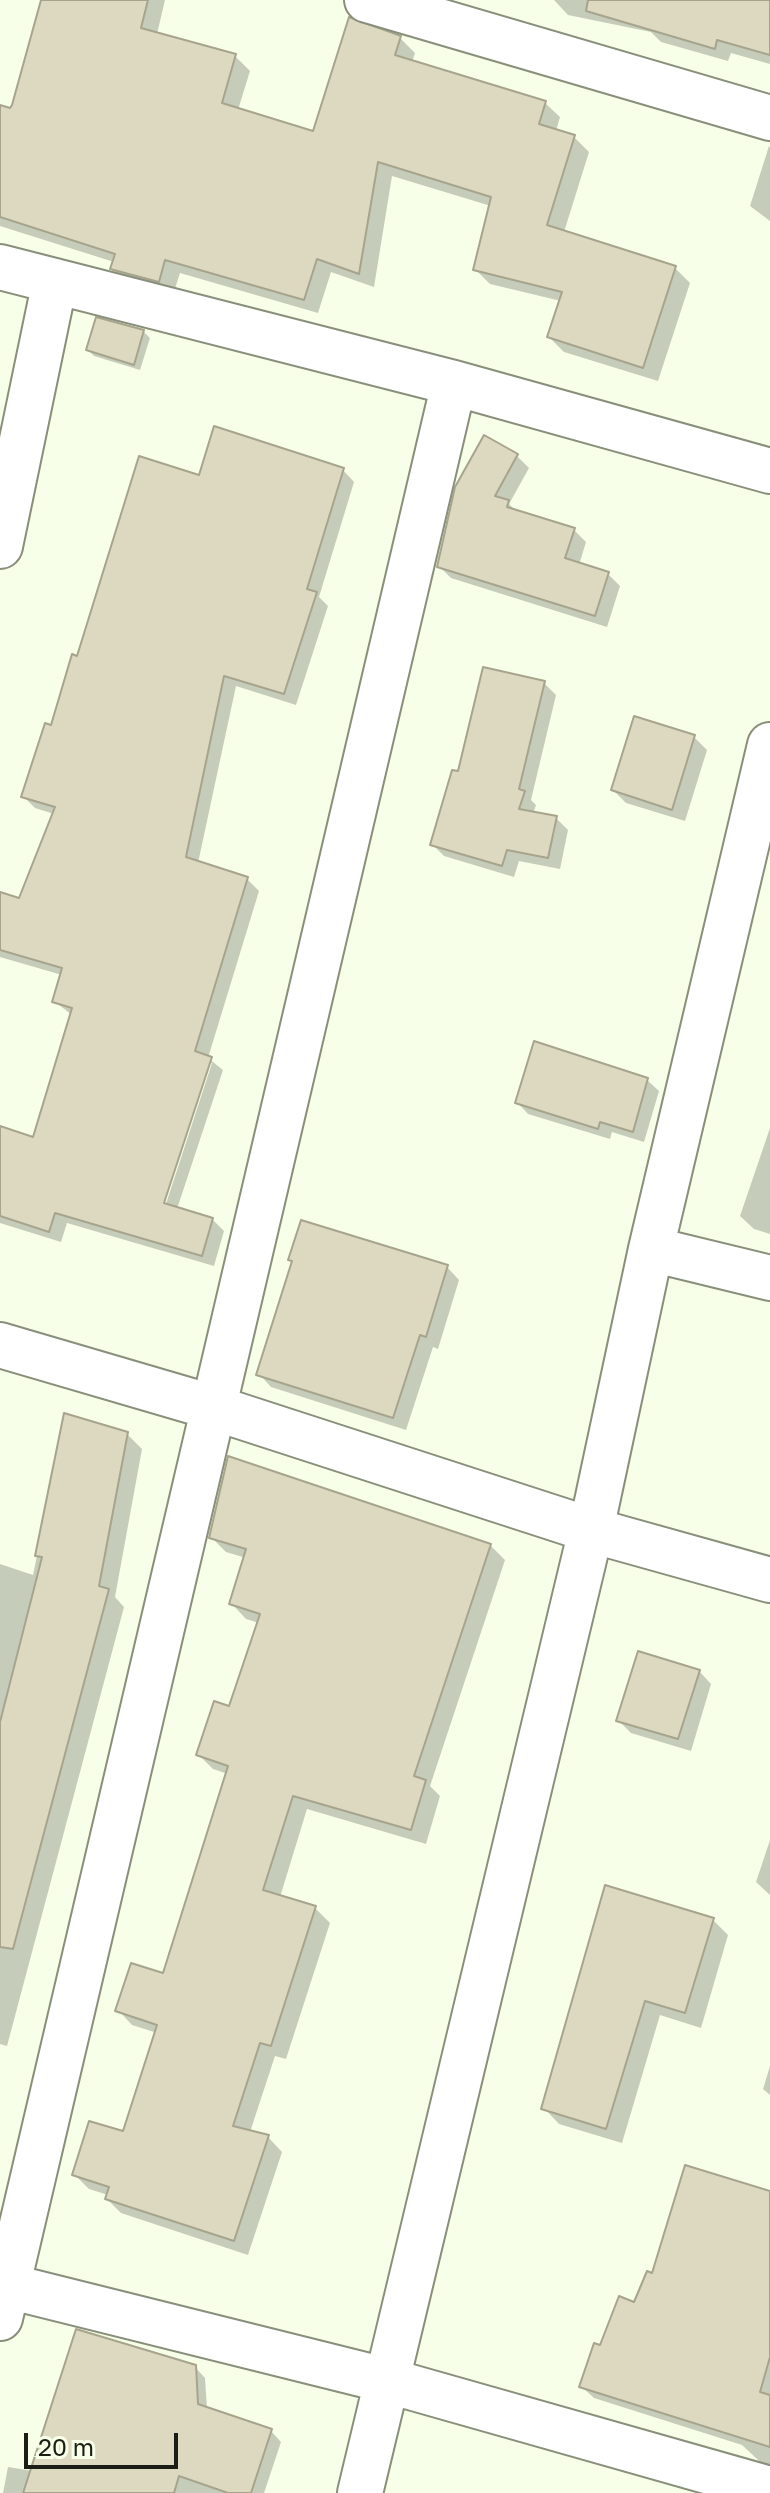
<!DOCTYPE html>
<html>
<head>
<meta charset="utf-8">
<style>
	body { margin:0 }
	#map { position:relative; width:770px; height:2493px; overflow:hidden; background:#f7ffe8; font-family:"Golos Text",sans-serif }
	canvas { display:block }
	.scale { position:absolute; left:24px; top:2433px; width:154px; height:36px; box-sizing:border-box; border:4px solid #1b1e15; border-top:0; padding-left:10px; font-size:24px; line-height:28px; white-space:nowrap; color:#1b1e15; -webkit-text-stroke:6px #f7ffe8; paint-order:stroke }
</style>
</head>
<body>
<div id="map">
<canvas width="770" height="2493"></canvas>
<div class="scale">20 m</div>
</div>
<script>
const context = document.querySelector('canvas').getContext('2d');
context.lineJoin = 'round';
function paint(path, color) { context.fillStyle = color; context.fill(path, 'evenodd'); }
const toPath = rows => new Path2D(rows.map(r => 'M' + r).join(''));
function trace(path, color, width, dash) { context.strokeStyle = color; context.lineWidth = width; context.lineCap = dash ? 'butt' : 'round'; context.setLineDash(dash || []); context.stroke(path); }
paint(toPath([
	[43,0,165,0,157,34,235,56,250,71,238,110,314,134,400,38,415,53,412,62,545,103,560,117,556,131,574,137,589,152,564,232,675,268,690,283,658,381,564,352,549,337,561,301,490,284,475,269,491,206,392,176,374,287,331,272,318,313,180,273,173,295,127,283,112,269,114,262,0,226,0,107,11,110],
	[554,0,770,0,770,64,731,53,728,61,661,42,651,32,568,15],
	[769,146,770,147,770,221,750,206],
	[143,331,150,338,140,370,94,356,88,350],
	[485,438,517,456,529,468,509,504,518,513,574,530,586,542,579,565,608,574,620,586,607,627,451,578,439,566],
	[343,470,354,482,319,597,328,606,296,705,236,686,198,863,247,879,259,891,208,1058,223,1070,177,1209,212,1219,224,1231,214,1266,67,1223,61,1242,0,1223,0,1129,34,1140,72,1015,54,1001,62,975,0,957,0,894,20,900,54,814,35,808,23,796,78,658,200,478],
	[208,1063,212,1063,163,1213,159,1212],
	[544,683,556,695,531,800,536,805,533,814,556,818,568,830,560,869,519,861,514,877,444,856,432,844,460,774],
	[694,737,707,750,685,821,626,803,613,790],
	[647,1080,659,1091,644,1142,612,1132,610,1139,528,1114,517,1102],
	[770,1128,770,1234,754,1229,740,1216],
	[290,1259,447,1267,459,1280,438,1349,433,1347,406,1430,271,1387,259,1374,293,1263],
	[66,1416,127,1434,142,1449,115,1597,124,1607,7,2046,0,2044,0,1564,33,1575],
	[211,1537,490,1545,505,1560,430,1786,440,1796,426,1844,307,1809,280,1897,315,1908,330,1923,286,2059,275,2056,250,2132,268,2137,282,2152,248,2255,121,2213,107,2199,108,2195,89,2189,74,2174,124,2134,157,2033,132,2025,118,2010,164,1976,228,1774,213,1769,199,1755,230,1709,259,1623,246,1619,232,1604,246,1558,226,1552],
	[699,1671,711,1684,691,1751,631,1733,619,1721],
	[770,1840,770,1895,756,1882],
	[713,1920,728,1935,701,2028,660,2015,622,2143,559,2124,544,2108],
	[770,2066,770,2095,763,2089],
	[770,2193,770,2471,742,2445,594,2398,582,2387,601,2347,653,2276],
	[195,2367,205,2378,207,2409,271,2431,281,2442,264,2493,3,2493,8,2467,33,2471]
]), '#0003');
const building = toPath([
	[41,0,148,0,141,28,236,54,222,103,313,131,349,17,401,36,395,55,546,101,539,124,575,135,547,225,676,266,643,368,547,337,562,292,473,270,491,197,378,162,359,274,317,259,304,300,165,260,159,282,110,269,115,254,0,217,0,105,10,108,12,105,41,0],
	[588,0,770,0,770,55,717,40,715,49,586,11,588,0],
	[96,317,144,330,134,365,86,350,96,317],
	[214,426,344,468,307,589,317,592,284,694,224,676,186,857,248,877,195,1051,212,1057,164,1203,213,1218,202,1256,55,1213,49,1232,0,1216,0,1126,33,1137,72,1008,52,1002,62,968,0,950,0,892,19,898,55,807,21,797,45,723,51,725,72,654,77,656,139,456,199,475,214,426],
	[484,435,518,454,495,496,509,500,507,507,575,528,565,558,609,572,595,616,437,567,455,487,484,435],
	[483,667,545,681,519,789,525,791,519,809,557,816,548,858,507,850,502,866,430,845,452,770,458,771,483,667],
	[634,716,695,735,672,810,611,790,634,716],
	[534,1041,648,1078,633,1132,600,1122,598,1129,515,1103,534,1041],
	[301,1220,448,1265,426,1337,420,1335,393,1418,256,1375,292,1261,288,1260,301,1220],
	[64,1413,128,1432,99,1586,109,1589,13,1949,0,1947,0,1722,42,1557,35,1556,64,1413],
	[228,1456,491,1544,414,1776,426,1780,411,1830,293,1796,263,1890,316,1906,271,2046,260,2043,233,2126,269,2135,234,2241,105,2199,109,2187,72,2175,89,2121,123,2131,157,2025,115,2011,131,1963,163,1973,228,1766,196,1755,214,1701,229,1706,260,1614,229,1604,246,1549,209,1538,228,1456],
	[638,1651,700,1670,678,1739,616,1721,638,1651],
	[605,1885,714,1918,685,2013,645,2001,606,2129,541,2109,605,1885],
	[685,2165,770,2191,770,2357,760,2392,770,2395,770,2447,579,2387,594,2343,600,2345,619,2296,634,2302,647,2271,652,2273,685,2165],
	[76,2329,196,2365,198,2404,272,2429,251,2493,228,2493,179,2476,174,2493,23,2493,76,2329]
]);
paint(building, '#ddd9c1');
trace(building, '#a7a48d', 2);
const minor = toPath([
	[367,0,770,118],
	[0,267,454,383,770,471],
	[0,546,55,281],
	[651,1249,770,1278],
	[0,1345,215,1408,591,1530,770,1580],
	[0,2284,389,2381,770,2489],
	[0,2318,454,383],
	[360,2493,591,1530,651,1249,770,745]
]);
trace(minor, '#888f7a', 48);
trace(minor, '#fff', 44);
</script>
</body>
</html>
